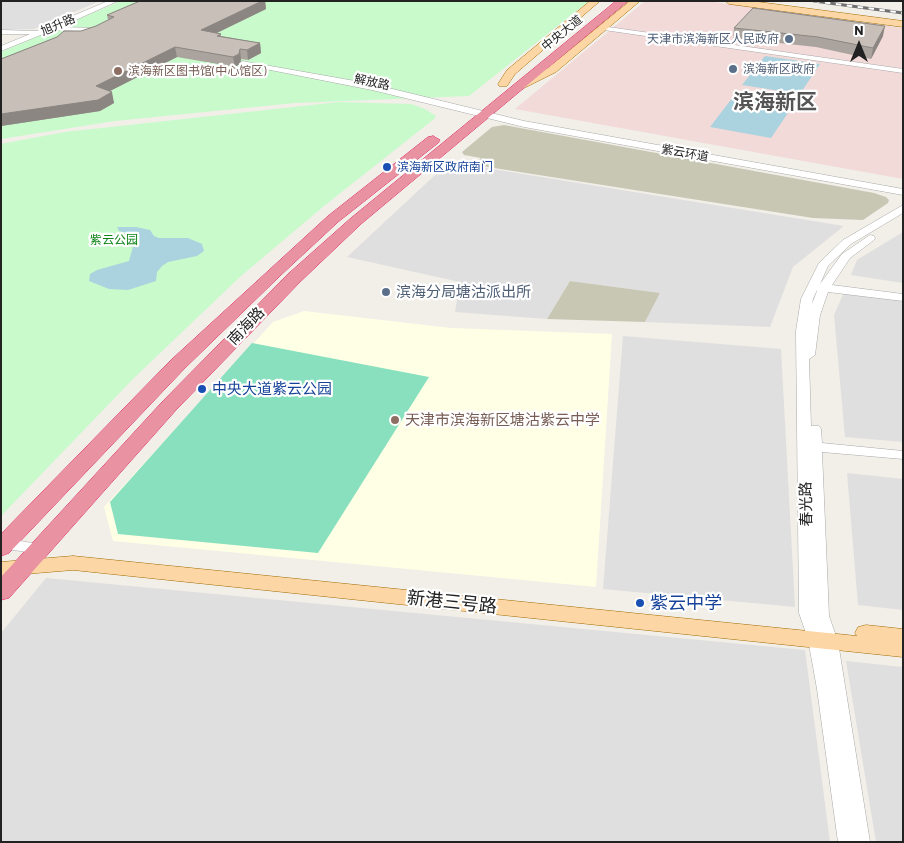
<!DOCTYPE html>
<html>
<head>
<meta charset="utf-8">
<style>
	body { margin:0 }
	#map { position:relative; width:904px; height:843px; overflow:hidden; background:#f2efe9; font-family:Barlow,sans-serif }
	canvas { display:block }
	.frame { position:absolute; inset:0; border:2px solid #222; pointer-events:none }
	.north { position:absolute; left:834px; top:20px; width:50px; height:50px; -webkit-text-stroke:4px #fff; paint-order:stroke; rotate:0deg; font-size:14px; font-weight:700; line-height:20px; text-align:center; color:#222 }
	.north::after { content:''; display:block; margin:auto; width:18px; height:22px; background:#222; clip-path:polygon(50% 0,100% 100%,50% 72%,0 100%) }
</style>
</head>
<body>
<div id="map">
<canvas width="904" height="843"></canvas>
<div class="frame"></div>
<div class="north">N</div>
</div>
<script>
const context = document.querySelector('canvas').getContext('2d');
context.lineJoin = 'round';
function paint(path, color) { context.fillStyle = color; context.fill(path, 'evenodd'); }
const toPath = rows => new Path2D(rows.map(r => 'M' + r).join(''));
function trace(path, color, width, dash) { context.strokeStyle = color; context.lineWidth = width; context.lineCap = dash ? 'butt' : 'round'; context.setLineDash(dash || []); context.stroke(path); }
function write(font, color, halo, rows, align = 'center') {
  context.font = font + ' Barlow,"Noto Sans SC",sans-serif'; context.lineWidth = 4.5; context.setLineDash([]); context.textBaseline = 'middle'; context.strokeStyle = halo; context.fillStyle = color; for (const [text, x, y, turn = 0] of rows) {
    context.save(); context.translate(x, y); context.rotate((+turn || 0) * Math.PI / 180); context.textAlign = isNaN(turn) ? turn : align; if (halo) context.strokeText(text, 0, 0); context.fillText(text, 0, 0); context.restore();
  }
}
paint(toPath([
	[1,1,100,1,34,29,1,30],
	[449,162,844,226,793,267,770,327,645,322,660,293,570,281,547,319,455,312,460,282,347,257],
	[903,232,903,283,851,275,857,260],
	[844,292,903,300,903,442,845,437,834,315],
	[623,336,781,349,795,607,603,589],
	[847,473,903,479,903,610,858,605],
	[46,578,805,650,830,842,1,842,1,633],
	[846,661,903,667,903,842,876,842]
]), '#e0dfdf');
paint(toPath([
	[645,1,707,1,903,28,903,179,515,109]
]), '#f2dad9');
paint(toPath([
	[304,311,451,328,612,334,596,587,113,541,104,507,273,322]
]), '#ffffe5');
paint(toPath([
	[504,125,874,193,886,197,889,200,888,203,863,220,813,218,475,165,481,158,464,155,462,152,492,127],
	[570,281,660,293,645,322,547,319]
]), '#c7c7b4');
paint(toPath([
	[121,1,589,1,469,96,295,103,115,121,1,139,1,52],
	[339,102,411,104,425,109,436,116,434,119,324,206,241,276,135,377,1,516,1,144,65,132]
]), '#c8facc');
paint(toPath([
	[252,343,429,377,318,553,118,534,110,502]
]), '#88e0be');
paint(toPath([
	[765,56,820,64,800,94,742,85],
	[733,97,792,107,771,138,710,127],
	[117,227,136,227,150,230,154,236,159,238,188,238,202,244,204,251,197,256,168,262,162,266,157,272,156,281,128,290,109,289,89,281,90,274,97,270,129,261,134,243,128,239,131,234,119,231]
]), '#aad3df');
const minor = toPath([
	[108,1,118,1,60,27,98,28,101,28,101,32,53,30,1,51,1,46,30,34,1,34,1,30,37,31,108,1],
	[601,26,903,69,903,73,604,30,601,30,601,26],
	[242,61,372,84,524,121,903,189,903,195,524,127,372,90,245,65,241,63,242,61],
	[903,205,903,213,851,244,828,266,820,284,842,254,870,235,874,236,875,238,874,240,850,258,832,285,903,294,903,301,828,292,820,315,815,355,809,359,811,426,819,426,821,429,822,443,903,451,903,459,822,452,829,616,838,642,870,842,838,842,817,689,808,639,799,613,796,331,801,299,819,263,843,240,903,205],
	[817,290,817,291,812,304,813,299,817,290],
	[1,538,39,544,45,545,47,549,45,553,39,554,1,548,1,538]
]);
const major = toPath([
	[590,1,600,1,515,74,507,86,499,86,498,84,507,70,590,1],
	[630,1,640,1,556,72,522,89,514,89,513,87,514,85,548,68,630,1],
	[725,1,751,1,903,21,903,27,729,4,725,1],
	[73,556,857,636,855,633,858,627,866,625,903,629,903,657,73,570,1,576,1,562,73,556]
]);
const highway = toPath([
	[616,1,628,1,361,224,300,282,176,410,9,598,1,600,1,577,162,402,288,274,351,218,616,1],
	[433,136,440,140,438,143,338,222,281,275,185,368,9,553,1,556,1,534,171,360,328,216,428,137,433,136]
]);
trace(minor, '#a9a9a9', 1);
trace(major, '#a06b00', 1);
trace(highway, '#dc2a67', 1);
paint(minor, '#fff');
paint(major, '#fcd6a4');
paint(highway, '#e892a2');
const rail = toPath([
	[814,1,903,13]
]);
trace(rail, '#707070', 3);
trace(rail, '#fff', 2, [5.5]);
paint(toPath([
	[140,1,265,1,266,9,217,33,221,34,221,36,260,43,261,53,248,60,241,59,240,64,235,67,177,57,110,91,114,103,100,111,1,126,1,59,57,37,81,31,96,26,108,20,107,15],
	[734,28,883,36,871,59,816,47,733,38]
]), '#aba49e');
paint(toPath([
	[262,1,265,1,266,9,202,40,201,30],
	[885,26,883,36,871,59,873,48],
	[260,43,261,53,248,60,247,50],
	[175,47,177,57,98,97,96,86],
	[240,49,241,59,240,64,235,67,233,57],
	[112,92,114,103,100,111,1,126,1,114]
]), '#8b8681');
const building = toPath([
	[140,1,262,1,201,30,221,34,217,36,260,43,247,50,240,49,239,54,233,57,175,47,96,86,112,92,98,100,1,114,1,59,57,37,64,31,81,31,96,26,114,17,107,15,140,1],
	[753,8,885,26,873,48,818,37,734,28,753,8]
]);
paint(building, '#c7bfb8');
trace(building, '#8b8681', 1);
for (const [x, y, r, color] of [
	[789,39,5,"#5c6f8a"],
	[733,69,5,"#5c6f8a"],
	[118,71,5,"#8d6e63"],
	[387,167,5,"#1a4fb4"],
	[386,292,5,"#5c6f8a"],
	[202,389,5,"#1a4fb4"],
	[395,420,5,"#8d6e63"],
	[640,603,5,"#1a4fb4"]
]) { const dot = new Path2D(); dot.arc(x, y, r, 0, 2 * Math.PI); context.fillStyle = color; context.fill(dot); trace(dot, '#fff', 2); }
write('12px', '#222', '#fff', [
	["旭升路",58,25,-23],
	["中央大道",562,33,-39],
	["解放路",372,82,12],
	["紫云环道",685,153,10]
]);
write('12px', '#4e5e75', '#fff', [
	["天津市滨海新区人民政府",779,39],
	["滨海新区政府",743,69,"left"]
], 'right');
write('12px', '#785e54', '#fff', [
	["滨海新区图书馆(中心馆区)",128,71]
], 'left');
write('12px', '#164399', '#fff', [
	["滨海新区政府南门",397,167]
], 'left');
write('12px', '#0c8416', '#fff', [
	["紫云公园",114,240]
]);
write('15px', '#4e5e75', '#fff', [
	["滨海分局塘沽派出所",396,292]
], 'left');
write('15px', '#222', '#fff', [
	["南海路",246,326,-46],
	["春光路",806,504,-91]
]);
write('15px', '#164399', '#fff', [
	["中央大道紫云公园",212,389]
], 'left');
write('15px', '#785e54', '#fff', [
	["天津市滨海新区塘沽紫云中学",405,420]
], 'left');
write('18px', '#222', '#fff', [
	["新港三号路",452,602,6]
]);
write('18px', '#164399', '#fff', [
	["紫云中学",650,603]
], 'left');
write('bold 21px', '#555', '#fff', [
	["滨海新区",775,102]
]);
</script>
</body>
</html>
